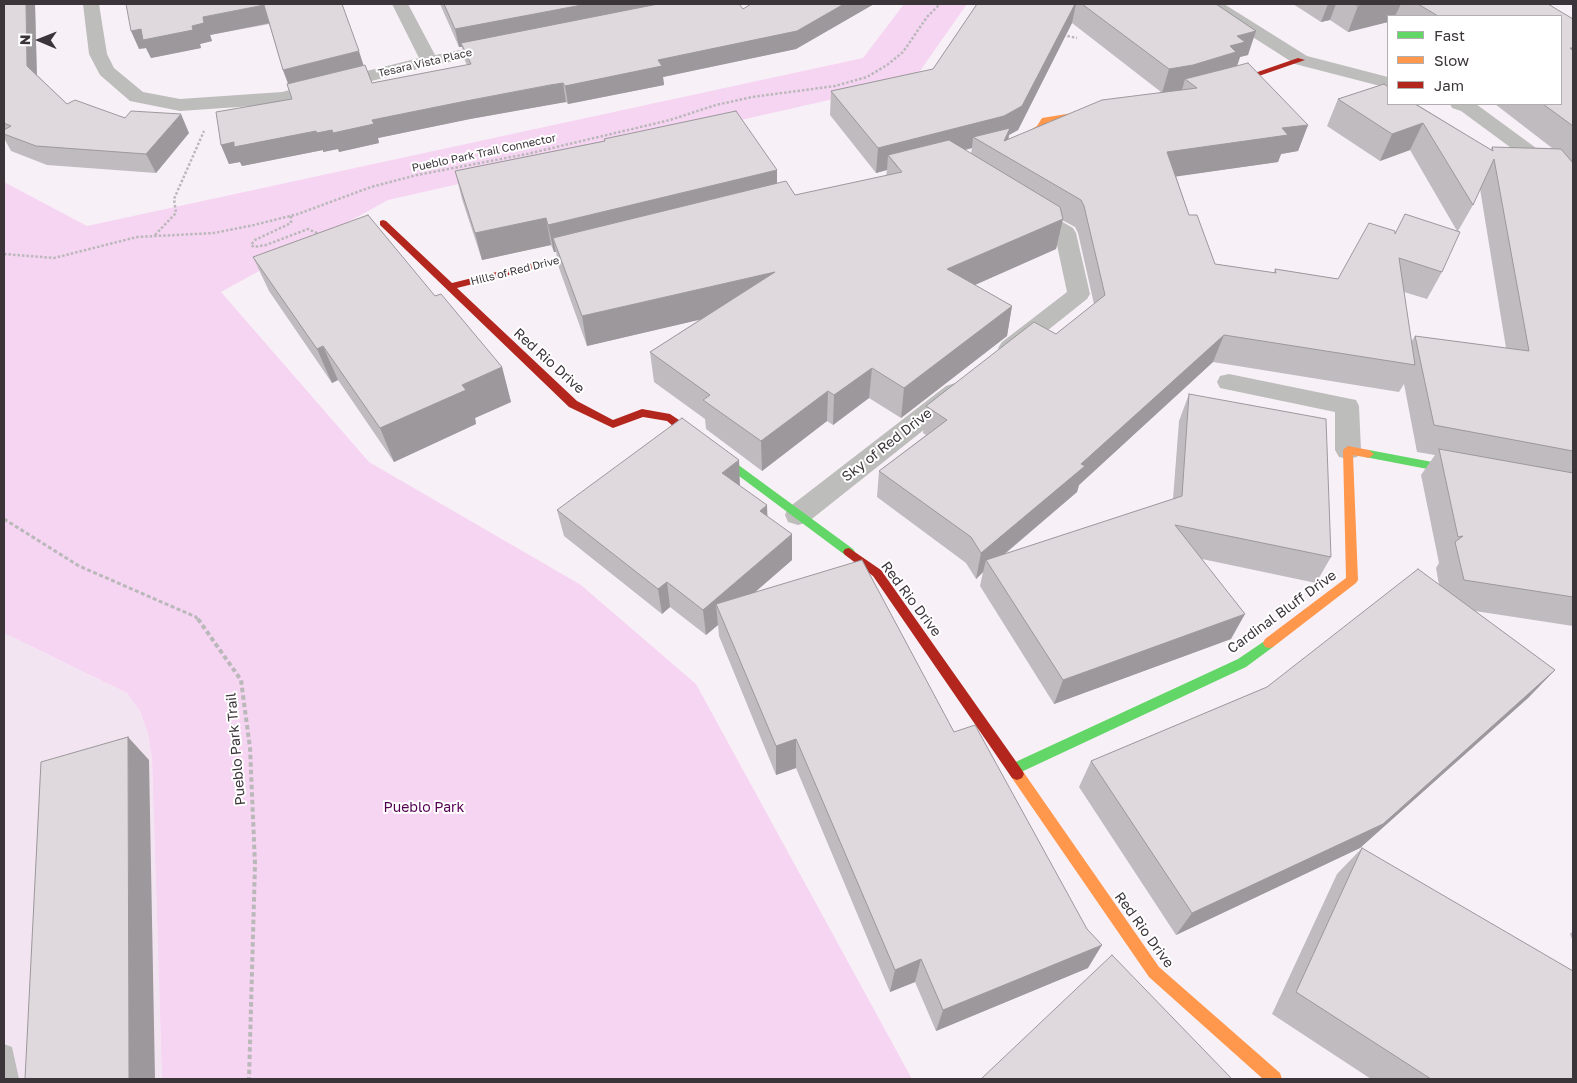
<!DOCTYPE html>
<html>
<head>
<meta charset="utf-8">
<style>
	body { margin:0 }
	#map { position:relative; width:1577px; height:1083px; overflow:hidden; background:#f8f0f7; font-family:"Golos Text",sans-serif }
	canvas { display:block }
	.frame { position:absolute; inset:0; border:5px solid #3b353a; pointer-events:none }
	.legend { position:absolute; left:1387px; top:15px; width:175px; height:90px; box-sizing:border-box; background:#fff; border:1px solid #b1aeb0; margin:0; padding:6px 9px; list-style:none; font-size:15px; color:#3b353a }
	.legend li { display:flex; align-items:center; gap:10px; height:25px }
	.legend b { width:25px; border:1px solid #b1aeb0 }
	.north { position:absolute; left:15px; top:15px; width:50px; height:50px; -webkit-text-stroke:4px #fff; paint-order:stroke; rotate:271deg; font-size:14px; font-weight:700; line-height:20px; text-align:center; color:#3b353a }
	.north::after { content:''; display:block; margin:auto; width:18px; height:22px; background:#3b353a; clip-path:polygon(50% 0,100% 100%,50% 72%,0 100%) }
</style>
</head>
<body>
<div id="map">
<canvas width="1577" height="1083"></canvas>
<div class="frame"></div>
<ul class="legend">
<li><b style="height:6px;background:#63d668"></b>Fast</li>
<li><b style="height:6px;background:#ff974d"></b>Slow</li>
<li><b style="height:6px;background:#b3261e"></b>Jam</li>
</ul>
<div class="north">N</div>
</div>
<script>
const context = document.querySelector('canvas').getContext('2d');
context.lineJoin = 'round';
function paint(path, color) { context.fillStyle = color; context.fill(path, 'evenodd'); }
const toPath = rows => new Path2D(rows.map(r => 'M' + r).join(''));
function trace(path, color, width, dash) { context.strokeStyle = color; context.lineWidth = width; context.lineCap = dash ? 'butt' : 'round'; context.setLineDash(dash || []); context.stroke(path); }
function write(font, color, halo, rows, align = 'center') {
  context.font = font + ' "Golos Text",sans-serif'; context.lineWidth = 4; context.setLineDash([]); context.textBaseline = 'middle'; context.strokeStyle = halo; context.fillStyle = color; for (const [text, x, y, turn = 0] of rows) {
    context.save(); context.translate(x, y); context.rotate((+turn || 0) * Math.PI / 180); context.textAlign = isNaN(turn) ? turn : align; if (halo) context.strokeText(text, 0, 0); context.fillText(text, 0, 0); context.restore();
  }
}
paint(toPath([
	[4,633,127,693,140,711,148,734,152,759,162,1079,4,1079]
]), '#f3e4f1');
paint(toPath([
	[904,4,967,4,913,81,388,200,221,292,369,462,581,585,696,684,912,1079,162,1079,152,759,148,734,140,711,127,693,4,633,4,182,87,226,863,58]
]), '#f6d5f3');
trace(toPath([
	[1063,35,1077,38],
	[291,216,291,223,255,240,251,245,254,247,266,245,308,229,319,234],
	[155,235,176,213,174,199,204,131],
	[4,254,54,258,137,237,214,233,254,225,298,214,371,187,417,175,527,154,670,120,716,105,752,97,835,86,867,77,887,65,903,52,927,17,940,4]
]), '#bab8b9', 2.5, [2.5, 2]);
trace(toPath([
	[4,519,79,566,196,617,198,620]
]), '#bab8b9', 3, [4, 2.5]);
trace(toPath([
	[198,619,241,680,250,748,255,864,249,1079]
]), '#bab8b9', 4, [4.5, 3]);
paint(toPath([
	[4,1044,12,1047,19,1079,4,1079,4,1044]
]), '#bdbdbc');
paint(toPath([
	[83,4,99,4,107,54,114,68,143,92,180,99,282,92,419,58,392,4,408,4,435,55,501,42,507,43,510,47,507,51,501,52,430,66,282,104,180,111,130,101,100,75,89,54,83,4],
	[1205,4,1224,4,1307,56,1388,77,1388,88,1295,64,1207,8,1205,4],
	[1450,104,1476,104,1562,167,1573,181,1573,200,1566,198,1548,175,1461,111,1452,108,1450,104],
	[1028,204,1035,206,1073,228,1076,233,1090,294,1087,299,1018,354,1010,356,1002,354,998,348,1002,342,1067,292,1055,236,1021,214,1018,210,1021,206,1028,204],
	[1229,374,1356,400,1359,406,1361,450,1357,457,1348,459,1339,457,1335,450,1335,412,1220,388,1217,382,1220,376,1229,374],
	[955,383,964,386,967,392,964,398,808,522,798,525,788,522,785,515,788,508,946,386,955,383]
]), '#bdbdbc');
paint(toPath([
	[684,425,853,549,855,552,853,555,845,555,680,432,679,429,680,426,684,425],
	[1369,450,1464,468,1469,472,1464,476,1365,457,1364,454,1369,450],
	[1269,638,1273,639,1275,643,1273,647,1246,667,1019,773,1014,775,1009,773,1007,769,1009,765,1238,659,1269,638]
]), '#63d668');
paint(toPath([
	[1097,109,1100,109,1100,113,1048,122,1043,130,1012,147,1005,145,1037,126,1042,118,1097,109],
	[1348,446,1369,450,1374,454,1369,458,1353,455,1358,580,1356,583,1273,647,1269,648,1265,647,1263,643,1265,639,1346,578,1343,450,1348,446],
	[1017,768,1022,770,1159,967,1280,1073,1282,1079,1263,1079,1149,977,1012,778,1010,774,1012,770,1017,768]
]), '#ff974d');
paint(toPath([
	[1298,58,1305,60,1227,87,1220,85,1298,58],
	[383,220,386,221,452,283,594,248,597,249,597,253,457,288,577,401,613,420,642,409,670,414,688,426,689,429,688,432,680,432,667,421,643,417,613,428,569,407,380,225,380,221,383,220],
	[849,548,881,570,1022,770,1024,774,1022,778,1017,780,1012,778,873,576,845,555,843,552,845,549,849,548]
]), '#b3261e');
paint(toPath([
	[4,4,35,4,37,75,67,104,189,133,156,173,47,165,11,151,4,138],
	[342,4,363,65,372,83,467,65,465,61,462,47,459,47,440,4,739,4,743,9,751,4,874,4,796,49,663,77,664,85,568,104,566,102,553,104,470,119,378,138,379,143,339,152,338,149,323,152,323,150,242,166,240,162,229,164,221,145,292,99,288,84,283,70,269,24,210,35,212,41,200,44,201,48,151,58,146,48,139,49],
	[977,4,1216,4,1248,55,1240,57,1237,66,1308,125,1298,151,1281,154,1278,162,1176,176,1189,215,1215,264,1274,273,1275,269,1338,279,1395,234,1457,231,1410,150,1380,161,1327,126,1338,99,1384,84,1491,150,1492,147,1552,148,1495,104,1561,104,1561,16,1388,16,1388,22,1348,32,1330,20,1321,22,1293,4,1548,4,1573,19,1573,626,1475,611,1555,670,1528,698,1360,848,1176,935,1079,787,1091,761,1267,687,1439,585,1436,568,1439,563,1421,475,1435,455,1417,452,1404,384,1399,392,1213,362,1079,485,1077,492,1005,554,1173,499,1179,421,1189,394,1331,557,1316,583,1202,559,1231,639,1054,704,980,586,983,572,976,579,966,563,877,497,879,471,926,435,923,433,926,406,1056,334,1094,304,1078,233,1075,227,1062,220,1056,249,975,285,1012,306,1007,336,901,418,869,398,833,425,827,421,762,471,706,429,705,419,654,382,650,352,701,319,587,346,559,268,556,252,554,252,551,245,482,260,462,199,455,171,604,141,604,139,777,170,777,183,795,195,886,176,887,170,876,173,830,115,831,91,933,69],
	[1072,23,1161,92,1008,139,1009,135,1018,130],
	[972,148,971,154,965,150],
	[1480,189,1506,348,1415,336,1411,342,1404,292,1427,299,1442,272,1458,231,1473,205],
	[253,257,435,296,502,367,511,402,475,418,476,424,394,462,338,380,332,383,269,291],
	[740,487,767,516,792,560,755,592,954,732,1088,968,936,1031,915,982,890,992,796,768,776,775,719,636,718,625,706,635,670,607,662,614,564,536,557,510],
	[1362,848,1573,1079,1371,1079,1272,1014,1337,874],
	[1573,931,1573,941,1570,934]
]), '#c0bbbf');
paint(toPath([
	[26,4,35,4,37,84,27,66],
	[587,4,680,4,461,43,462,47,459,47,455,29],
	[845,4,874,4,796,49,663,77,664,85,568,104,565,86],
	[1075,4,1076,4,1072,23,1018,130,1009,135,1006,154,973,137,972,148,897,167,888,155,887,170,876,173,878,148],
	[1328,4,1336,4,1330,20,1321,22],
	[1367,4,1401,4,1395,16,1388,16,1388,22,1348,32,1358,6],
	[264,5,270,23,210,35,212,41,200,44,201,48,151,58,146,48,139,49,131,31,141,29,192,26,203,17],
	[1256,31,1248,55,1240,57,1237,66,1185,79,1182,90,1162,93,1169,69,1230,46,1237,36],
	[359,51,365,70,290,88,283,70],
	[563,83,566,102,470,119,378,138,379,143,339,152,333,133,372,120,466,101],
	[181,114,189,133,156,173,146,154],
	[1423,123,1410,150,1380,161,1392,134],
	[1308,125,1298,151,1281,154,1278,162,1159,179,1167,152,1282,128],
	[332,130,338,149,323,152,323,150,242,166,240,162,229,164,221,145,234,142,316,131],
	[777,170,777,197,553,238,556,252,554,252,548,225],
	[546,218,551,245,482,260,475,233],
	[1063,219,1056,249,943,299,947,269],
	[775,272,776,302,587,346,582,316],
	[1012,306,1007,336,901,418,904,388],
	[1224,335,1213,362,1079,485,1077,492,990,566,986,560,983,572,976,579,981,553],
	[323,346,338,380,332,383,317,349],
	[502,367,511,402,475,418,476,424,394,462,380,428,462,385],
	[872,368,869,398,833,425,834,395],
	[828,391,827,421,762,471,761,441],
	[739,460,740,487,722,473],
	[767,505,768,532,760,511],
	[792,534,792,560,723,620,716,604,718,625,706,635,703,610],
	[667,582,670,607,662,614,658,589],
	[1245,614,1231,639,1054,704,1063,680],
	[1555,670,1528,698,1360,848,1176,935,1192,913],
	[128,737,149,760,155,1079,129,1079],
	[796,739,796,768,776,775,776,746],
	[1102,945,1088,968,936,1031,943,1010],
	[921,959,915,982,890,992,895,970]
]), '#9c989b');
const building = toPath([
	[4,4,26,4,27,66,67,104,75,100,125,118,131,111,181,114,146,154,36,146,4,134,4,130,11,126,4,123,4,4],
	[126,4,342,4,359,51,283,70,264,5,203,17,204,23,192,26,193,30,143,40,141,29,131,31,126,4],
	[444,4,587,4,455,29,444,4],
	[658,4,739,4,743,9,751,4,844,4,797,31,658,60,662,66,565,86,563,83,550,85,466,101,372,120,374,124,333,133,332,130,317,133,316,131,234,147,234,142,221,145,216,112,292,99,287,84,365,65,372,83,471,64,461,43,658,4],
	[977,4,1075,4,1022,106,1004,116,878,148,831,91,933,69,977,4],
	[1082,4,1216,4,1256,31,1237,36,1245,42,1230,46,1236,52,1193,65,1169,69,1082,4],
	[1354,4,1367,4,1358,6,1354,4],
	[1418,4,1548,4,1573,19,1573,48,1570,48,1573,51,1573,126,1543,104,1561,104,1561,16,1438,16,1418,4],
	[1248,63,1308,125,1282,128,1288,135,1167,152,1189,215,1197,215,1215,264,1276,273,1275,269,1338,279,1369,223,1395,231,1395,234,1405,214,1460,232,1442,272,1399,258,1415,365,1224,335,1081,464,1085,466,981,553,971,537,879,471,947,420,926,406,1034,322,1056,334,1105,295,1084,206,1081,200,973,137,1010,128,1004,141,1102,100,1197,88,1185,79,1248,63],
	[1384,84,1388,87,1388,104,1415,104,1493,151,1492,147,1561,149,1573,163,1573,451,1434,425,1415,336,1529,351,1494,159,1473,205,1423,123,1392,134,1338,99,1384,84],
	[736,111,777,170,548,225,546,218,475,233,455,171,605,141,604,139,736,111],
	[949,140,1060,207,1063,219,947,269,1012,306,904,388,872,368,834,395,828,391,761,441,703,400,710,395,650,352,775,272,582,316,553,238,786,181,795,195,902,172,888,155,949,140],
	[368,215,435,296,441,294,502,367,462,385,466,390,380,428,323,346,317,349,253,257,368,215],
	[1189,394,1326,419,1331,557,1175,525,1245,614,1063,680,986,560,1182,496,1189,394],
	[682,418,739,460,722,473,767,505,760,511,792,534,703,610,667,582,658,589,557,510,682,418],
	[1439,449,1573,473,1573,597,1464,580,1455,542,1463,536,1458,537,1439,449],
	[862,560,954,732,975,725,1087,929,1102,945,943,1010,921,959,895,970,796,739,776,746,716,604,862,560],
	[1418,569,1555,670,1383,824,1192,913,1091,761,1267,687,1418,569],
	[128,737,129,1079,25,1079,41,762,128,737],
	[1362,848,1573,971,1573,1079,1431,1079,1296,992,1362,848],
	[1112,955,1232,1079,981,1079,1112,955]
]);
paint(building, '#dfd9de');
trace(building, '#9c989b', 1);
write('11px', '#3b353a', '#fff', [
	["Tesara Vista Place",425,63,-13],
	["Pueblo Park Trail Connector",484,153,-12],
	["Hills of Red Drive",515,271,-14]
]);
write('14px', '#3b353a', '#fff', [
	["Red Rio Drive",549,361,42],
	["Sky of Red Drive",887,445,-38],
	["Red Rio Drive",911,599,53],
	["Cardinal Bluff Drive",1282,612,-36],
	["Pueblo Park Trail",236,749,-95],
	["Red Rio Drive",1144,930,54]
]);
write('14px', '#530051', '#fff', [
	["Pueblo Park",424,808]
]);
</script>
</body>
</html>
